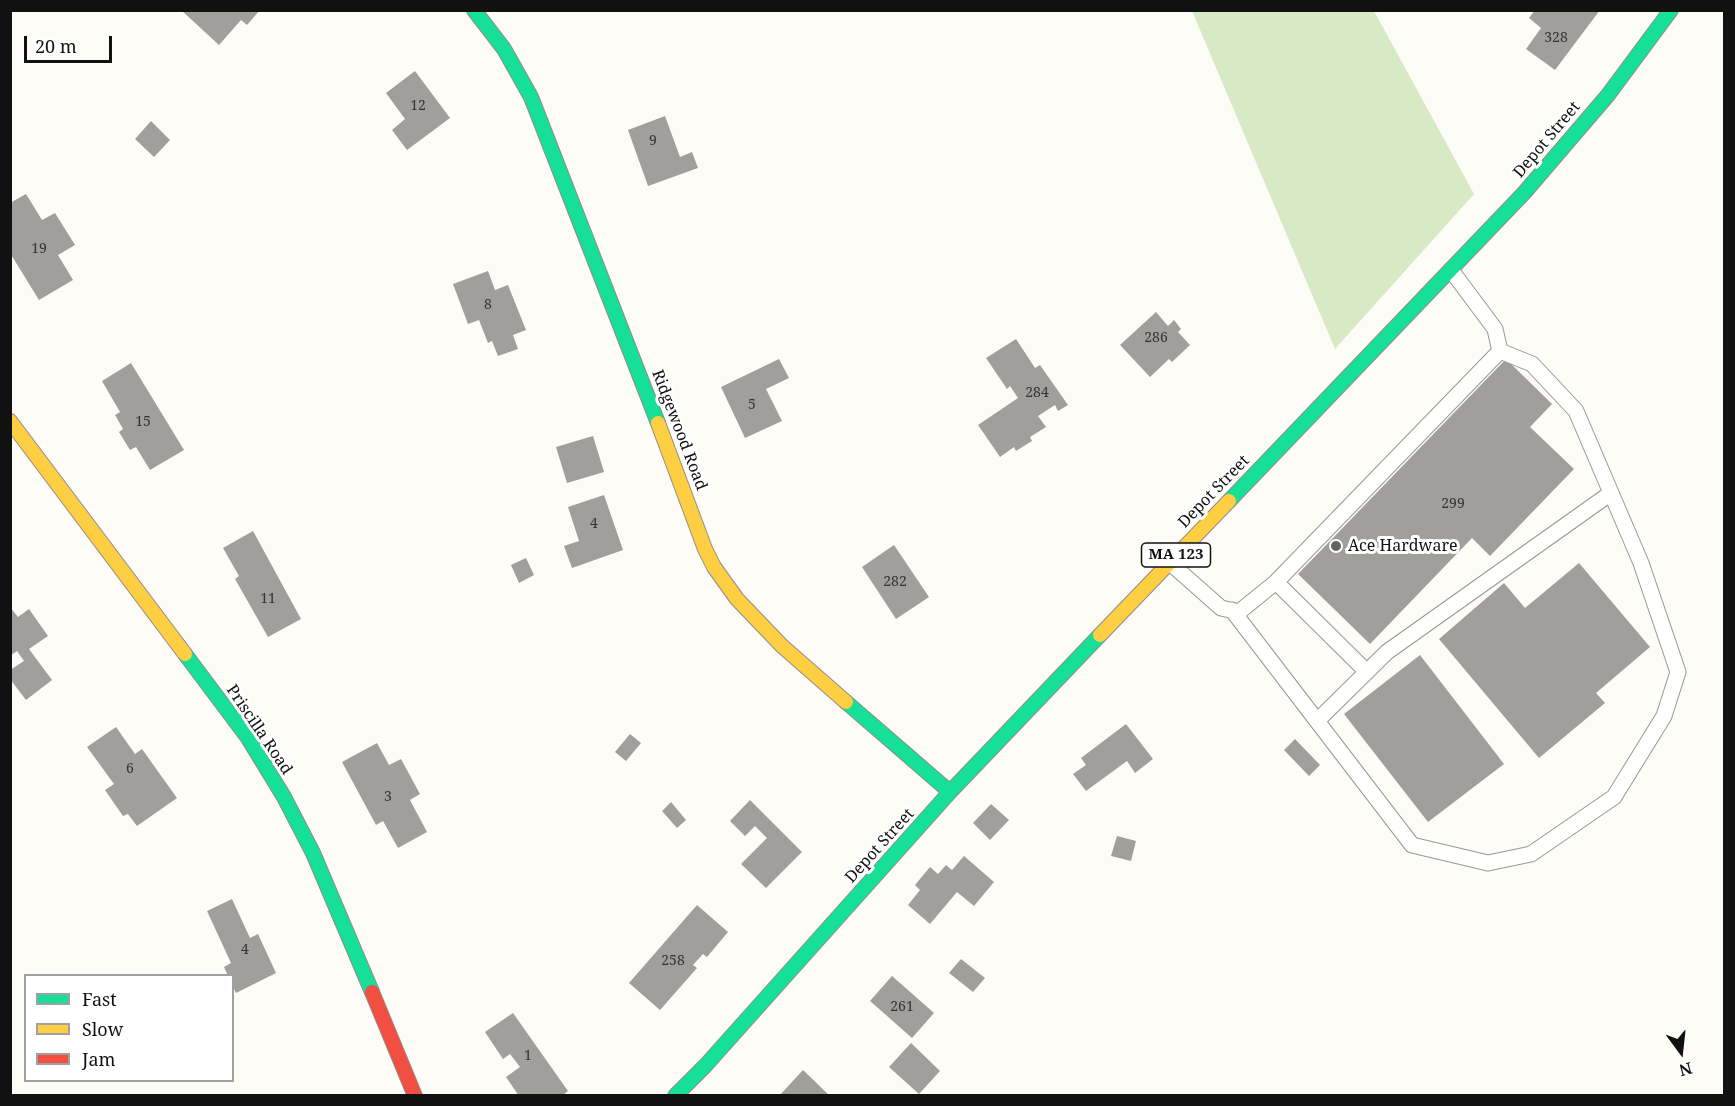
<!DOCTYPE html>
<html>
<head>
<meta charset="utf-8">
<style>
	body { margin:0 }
	#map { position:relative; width:1735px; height:1106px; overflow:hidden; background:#fdfcf7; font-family:"Noto Serif",serif }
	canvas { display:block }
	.frame { position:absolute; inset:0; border:12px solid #111; pointer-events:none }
	.legend { position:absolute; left:24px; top:974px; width:210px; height:108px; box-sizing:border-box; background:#fff; border:2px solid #a0a0a0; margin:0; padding:8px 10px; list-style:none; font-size:18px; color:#111 }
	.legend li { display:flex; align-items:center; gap:12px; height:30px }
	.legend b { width:30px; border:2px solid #a0a0a0 }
	.north { position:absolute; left:1651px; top:1022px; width:60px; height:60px; -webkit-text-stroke:4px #fff; paint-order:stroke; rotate:165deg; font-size:16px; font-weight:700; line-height:24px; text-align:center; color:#111 }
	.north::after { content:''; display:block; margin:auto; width:21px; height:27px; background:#111; clip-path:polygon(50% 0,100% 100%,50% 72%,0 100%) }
	.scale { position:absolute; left:24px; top:36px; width:88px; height:27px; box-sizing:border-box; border:3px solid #111; border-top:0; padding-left:8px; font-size:18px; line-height:21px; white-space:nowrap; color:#111; -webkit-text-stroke:4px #fff; paint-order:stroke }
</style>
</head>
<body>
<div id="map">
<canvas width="1735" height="1106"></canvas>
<div class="frame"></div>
<ul class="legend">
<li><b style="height:8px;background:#16e098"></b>Fast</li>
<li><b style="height:8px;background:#ffcf43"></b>Slow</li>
<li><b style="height:8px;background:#f24e42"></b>Jam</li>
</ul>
<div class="north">N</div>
<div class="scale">20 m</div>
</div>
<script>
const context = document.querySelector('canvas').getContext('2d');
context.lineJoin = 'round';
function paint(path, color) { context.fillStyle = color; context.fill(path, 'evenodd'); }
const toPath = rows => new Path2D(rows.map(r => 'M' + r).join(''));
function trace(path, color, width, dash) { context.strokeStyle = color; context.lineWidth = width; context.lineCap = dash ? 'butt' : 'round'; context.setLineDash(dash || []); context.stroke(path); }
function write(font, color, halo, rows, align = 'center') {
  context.font = font + ' "Noto Serif",serif'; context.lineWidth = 6; context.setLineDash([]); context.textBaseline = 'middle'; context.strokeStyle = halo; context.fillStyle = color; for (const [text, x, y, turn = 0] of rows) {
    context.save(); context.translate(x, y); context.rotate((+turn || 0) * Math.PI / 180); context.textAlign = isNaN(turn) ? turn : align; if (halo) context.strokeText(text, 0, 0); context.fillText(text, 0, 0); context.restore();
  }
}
paint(toPath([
	[1192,11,1374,11,1474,194,1335,349]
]), '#d8eac5');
paint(toPath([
	[181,10,260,10,247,25,241,20,219,45],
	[1535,10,1600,10,1555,70,1526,49,1541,28,1529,18],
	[415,71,450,118,407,150,392,130,405,119,386,93],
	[665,116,680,157,692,152,698,168,648,186,628,130],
	[151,121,170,140,154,157,135,139],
	[26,194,42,220,55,213,75,245,58,255,73,280,39,300,10,253,10,203],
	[488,271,495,290,508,285,526,330,513,335,518,349,498,356,492,341,488,343,479,320,468,324,453,284],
	[1156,312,1168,326,1174,320,1181,329,1178,332,1190,345,1172,362,1169,359,1150,377,1120,345],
	[1016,339,1035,368,1040,365,1068,405,1058,411,1055,405,1038,416,1046,427,1030,437,1032,441,1016,451,1014,447,1000,457,978,425,1018,398,1010,386,1007,389,986,358],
	[779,359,789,378,766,389,782,421,745,438,721,387],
	[1506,359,1552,404,1530,427,1574,469,1490,556,1472,538,1370,644,1298,574],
	[131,363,184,450,150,470,136,447,130,450,119,432,123,429,115,415,120,412,102,381],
	[593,436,604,472,567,483,556,447],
	[604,495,623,550,572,568,564,546,579,541,568,507],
	[253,531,301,619,268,637,235,579,239,576,223,548],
	[894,545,929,597,896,619,862,567],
	[526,558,534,575,519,583,511,565],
	[1579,563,1650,647,1596,693,1605,703,1539,758,1439,639,1504,583,1525,608],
	[10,607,18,617,29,609,48,636,29,649,52,680,26,700,10,679,10,670,24,661,17,651,10,656],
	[1420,655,1504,764,1428,822,1344,714],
	[1126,724,1153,759,1135,773,1127,761,1086,791,1073,774,1086,765,1081,758],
	[116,727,135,754,142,749,177,798,137,826,128,814,123,816,105,790,114,784,87,747],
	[630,734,641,743,626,761,615,752],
	[1295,739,1320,765,1309,776,1284,750],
	[377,743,389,765,401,759,420,794,410,800,427,832,398,848,383,821,376,825,342,762],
	[750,800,802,852,766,888,741,864,767,838,755,826,745,836,730,821],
	[671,802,686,820,677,828,662,811],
	[991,804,1009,820,990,840,973,823],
	[1117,836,1136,841,1131,861,1111,856],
	[964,856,994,882,974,906,957,892,930,924,908,905,920,890,915,885,930,867,938,874,946,865,952,870],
	[232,899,250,938,258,934,276,973,236,993,232,985,232,976,228,976,224,967,231,963,207,911],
	[697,905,728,932,707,957,703,954,693,965,697,968,660,1010,629,983],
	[961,959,985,978,973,992,949,973],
	[892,976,934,1013,912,1038,870,1001],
	[513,1013,568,1091,562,1096,519,1096,506,1077,520,1067,510,1054,503,1059,485,1032],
	[911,1043,940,1071,919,1094,889,1067],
	[803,1070,830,1096,779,1096]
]), '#a19f9c');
const lane = toPath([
	[1451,270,1495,329,1500,351],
	[1169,562,1221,608,1239,612,1276,582,1500,351],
	[1276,582,1367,672],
	[1232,610,1412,845,1488,863,1531,854,1614,797,1664,716,1678,672,1641,563,1576,411,1532,364,1500,351],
	[1317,721,1387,652,1611,493]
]);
const fast = toPath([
	[474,10,504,49,531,97,658,423],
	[1229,501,1524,193,1608,95,1671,10],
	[185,654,248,738,284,797,313,853,372,992],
	[846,702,950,792],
	[675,1096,705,1066,950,792,1100,635]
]);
const slow = toPath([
	[10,421,185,654],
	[658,423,705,549,714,567,737,599,782,646,846,702],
	[1100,635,1229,501]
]);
const jam = toPath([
	[372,992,415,1096]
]);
trace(lane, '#979795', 17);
trace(fast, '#8e8d8b', 16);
trace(slow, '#8e8d8b', 16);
trace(jam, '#8e8d8b', 16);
trace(lane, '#fffffe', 15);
trace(fast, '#16e098', 14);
trace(slow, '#ffcf43', 14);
trace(jam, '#f24e42', 14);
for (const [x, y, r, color] of [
	[1336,546,6,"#646362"]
]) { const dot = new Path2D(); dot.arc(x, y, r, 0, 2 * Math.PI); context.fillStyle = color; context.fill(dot); trace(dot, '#fff', 2); }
write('14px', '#353434', null, [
	["328",1556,38],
	["12",418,106],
	["9",653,141],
	["19",39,249],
	["8",488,305],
	["286",1156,338],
	["284",1037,393],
	["5",752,405],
	["15",143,422],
	["299",1453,504],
	["4",594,524],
	["282",895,582],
	["11",268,599],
	["6",130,769],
	["3",388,797],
	["4",245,950],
	["258",673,961],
	["261",902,1007],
	["1",528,1056]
]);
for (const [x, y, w] of [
	[1176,555,69]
]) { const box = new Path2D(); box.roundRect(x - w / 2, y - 12, w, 24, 4.5); context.fillStyle = '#fff'; context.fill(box); trace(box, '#111', 1.5); }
write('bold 15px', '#111', null, [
	["MA 123",1176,555]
]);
write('16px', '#111', '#fff', [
	["Depot Street",1547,140,-50],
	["Ridgewood Road",679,430,69],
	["Depot Street",1214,492,-46],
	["Priscilla Road",259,730,56],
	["Depot Street",880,846,-48]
]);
write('16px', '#111', '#fff', [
	["Ace Hardware",1348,546]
], 'left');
</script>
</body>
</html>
